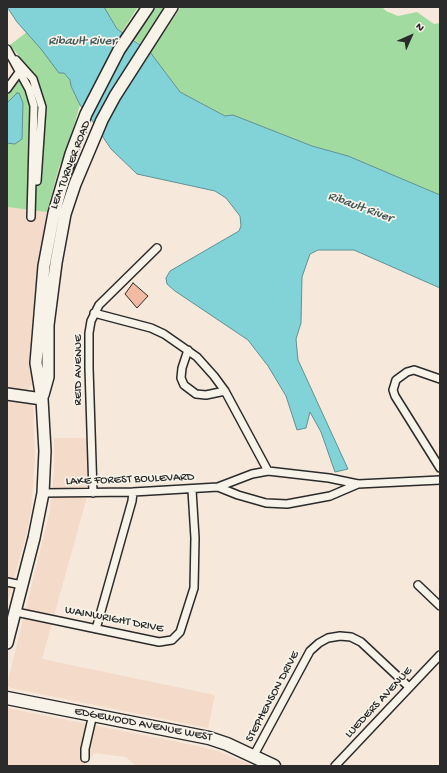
<!DOCTYPE html>
<html>
<head>
<meta charset="utf-8">
<style>
	body { margin:0 }
	#map { position:relative; width:447px; height:773px; overflow:hidden; background:#f6e8da; font-family:"Gochi Hand",sans-serif }
	canvas { display:block }
	.frame { position:absolute; inset:0; border:8px solid #2b2b2b; pointer-events:none }
	.north { position:absolute; left:391px; top:16px; width:40px; height:40px; -webkit-text-stroke:3px #f7f3e8; paint-order:stroke; rotate:45deg; font-size:11px; font-weight:700; line-height:16px; text-align:center; color:#2b2b2b }
	.north::after { content:''; display:block; margin:auto; width:14px; height:18px; background:#2b2b2b; clip-path:polygon(50% 0,100% 100%,50% 72%,0 100%) }
</style>
</head>
<body>
<div id="map">
<canvas width="447" height="773"></canvas>
<div class="frame"></div>
<div class="north">N</div>
</div>
<script>
const context = document.querySelector('canvas').getContext('2d');
context.lineJoin = 'round';
function paint(path, color) { context.fillStyle = color; context.fill(path, 'evenodd'); }
const toPath = rows => new Path2D(rows.map(r => 'M' + r).join(''));
function trace(path, color, width, dash) { context.strokeStyle = color; context.lineWidth = width; context.lineCap = dash ? 'butt' : 'round'; context.setLineDash(dash || []); context.stroke(path); }
function write(font, color, halo, rows, align = 'center') {
  context.font = font + ' "Gochi Hand",sans-serif'; context.lineWidth = 3.5; context.setLineDash([]); context.textBaseline = 'middle'; context.strokeStyle = halo; context.fillStyle = color; for (const [text, x, y, turn = 0] of rows) {
    context.save(); context.translate(x, y); context.rotate((+turn || 0) * Math.PI / 180); context.textAlign = isNaN(turn) ? turn : align; if (halo) context.strokeText(text, 0, 0); context.fillText(text, 0, 0); context.restore();
  }
}
paint(toPath([
	[7,207,47,212,33,329,33,383,28,389,25,390,7,388],
	[7,399,30,403,33,406,35,459,31,511,25,539,7,604],
	[54,438,87,438,90,486,42,659,215,695,208,728,11,688,7,685,50,511,54,471],
	[7,708,198,746,218,751,255,766,136,766,126,757,94,753,84,766,7,766]
]), '#f4dac9');
paint(toPath([
	[104,7,138,7,122,32,117,29],
	[155,7,166,7,140,44,133,39],
	[181,7,382,7,386,11,398,16,417,12,434,24,440,23,440,195,348,156,312,146,233,115,225,116,180,92,150,52],
	[27,32,70,80,71,86,80,105,67,149,59,167,47,212,7,207,7,95,16,81,30,70,10,45]
]), '#a2dba0');
const water = toPath([
	[7,7,104,7,117,29,150,52,180,92,225,116,233,115,312,146,348,156,440,195,440,288,354,250,318,250,310,254,302,277,301,323,296,339,298,360,348,469,335,472,321,432,310,412,306,428,297,430,286,396,268,366,248,340,175,291,167,284,166,278,170,271,239,231,241,226,240,216,226,198,215,191,137,174,111,149,87,113,80,105,71,86,70,80,64,73,59,73,41,49,17,22,7,7],
	[17,93,19,93,23,103,22,139,15,144,7,143,7,103,17,93]
]);
paint(water, '#81d3d8');
trace(water, '#5f9093', 1);
const building = toPath([
	[133,283,148,296,137,308,125,294,133,283]
]);
paint(building, '#f0bba2');
trace(building, '#2b2b2b', 1);
const street = toPath([
	[7,49,29,89,34,106,31,217],
	[16,60,33,79,42,107,37,181],
	[7,89,20,71],
	[94,313,151,328,164,334,197,357,214,376,225,391,268,471],
	[188,350,182,368,181,378,184,385,196,394,206,395,225,391],
	[440,379,414,370,407,372,396,380,393,390,395,396,440,468],
	[218,487,238,495,266,503,287,504,330,496,358,484],
	[43,493,133,492,218,487,252,474,268,471,329,478,358,484,440,480],
	[93,493,89,368,89,333,91,321,99,305,157,248],
	[7,582,22,585],
	[418,585,440,606],
	[16,612,159,642,172,640,180,632,194,588,195,538,192,490],
	[96,629,132,501,133,492],
	[254,755,310,651,319,643,328,638,340,636,351,637,361,642,409,687],
	[85,758,85,749,93,714],
	[335,766,440,655]
]);
const secondary = toPath([
	[7,394,42,399],
	[43,395,48,377,48,325,56,263,65,214,75,184,102,120,115,96,172,7],
	[7,643,34,538,43,493,45,451,42,399,36,363,44,266,54,213,71,154,86,114,119,50,148,7]
]);
const primary = toPath([
	[7,698,209,738,227,744,274,766]
]);
trace(street, '#2b2b2b', 10);
trace(secondary, '#2b2b2b', 14);
trace(primary, '#2b2b2b', 15);
trace(street, '#f7f3e8', 7);
trace(secondary, '#f7f3e8', 11);
trace(primary, '#f7f3e8', 12);
write('12px', '#2b2b2b', '#f7f3e8', [
	["LEM TURNER ROAD",71,165,-69],
	["REID AVENUE",79,370,-90],
	["LAKE FOREST BOULEVARD",130,480,-2],
	["WAINWRIGHT DRIVE",114,620,11],
	["STEPHENSON DRIVE",273,697,-62],
	["LUEDERS AVENUE",379,703,-47],
	["EDGEWOOD AVENUE WEST",143,725,11]
]);
write('italic 13px', '#405556', '#f7f3e8', [
	["Ribault River",82,42],
	["Ribault River",360,208,20]
]);
</script>
</body>
</html>
